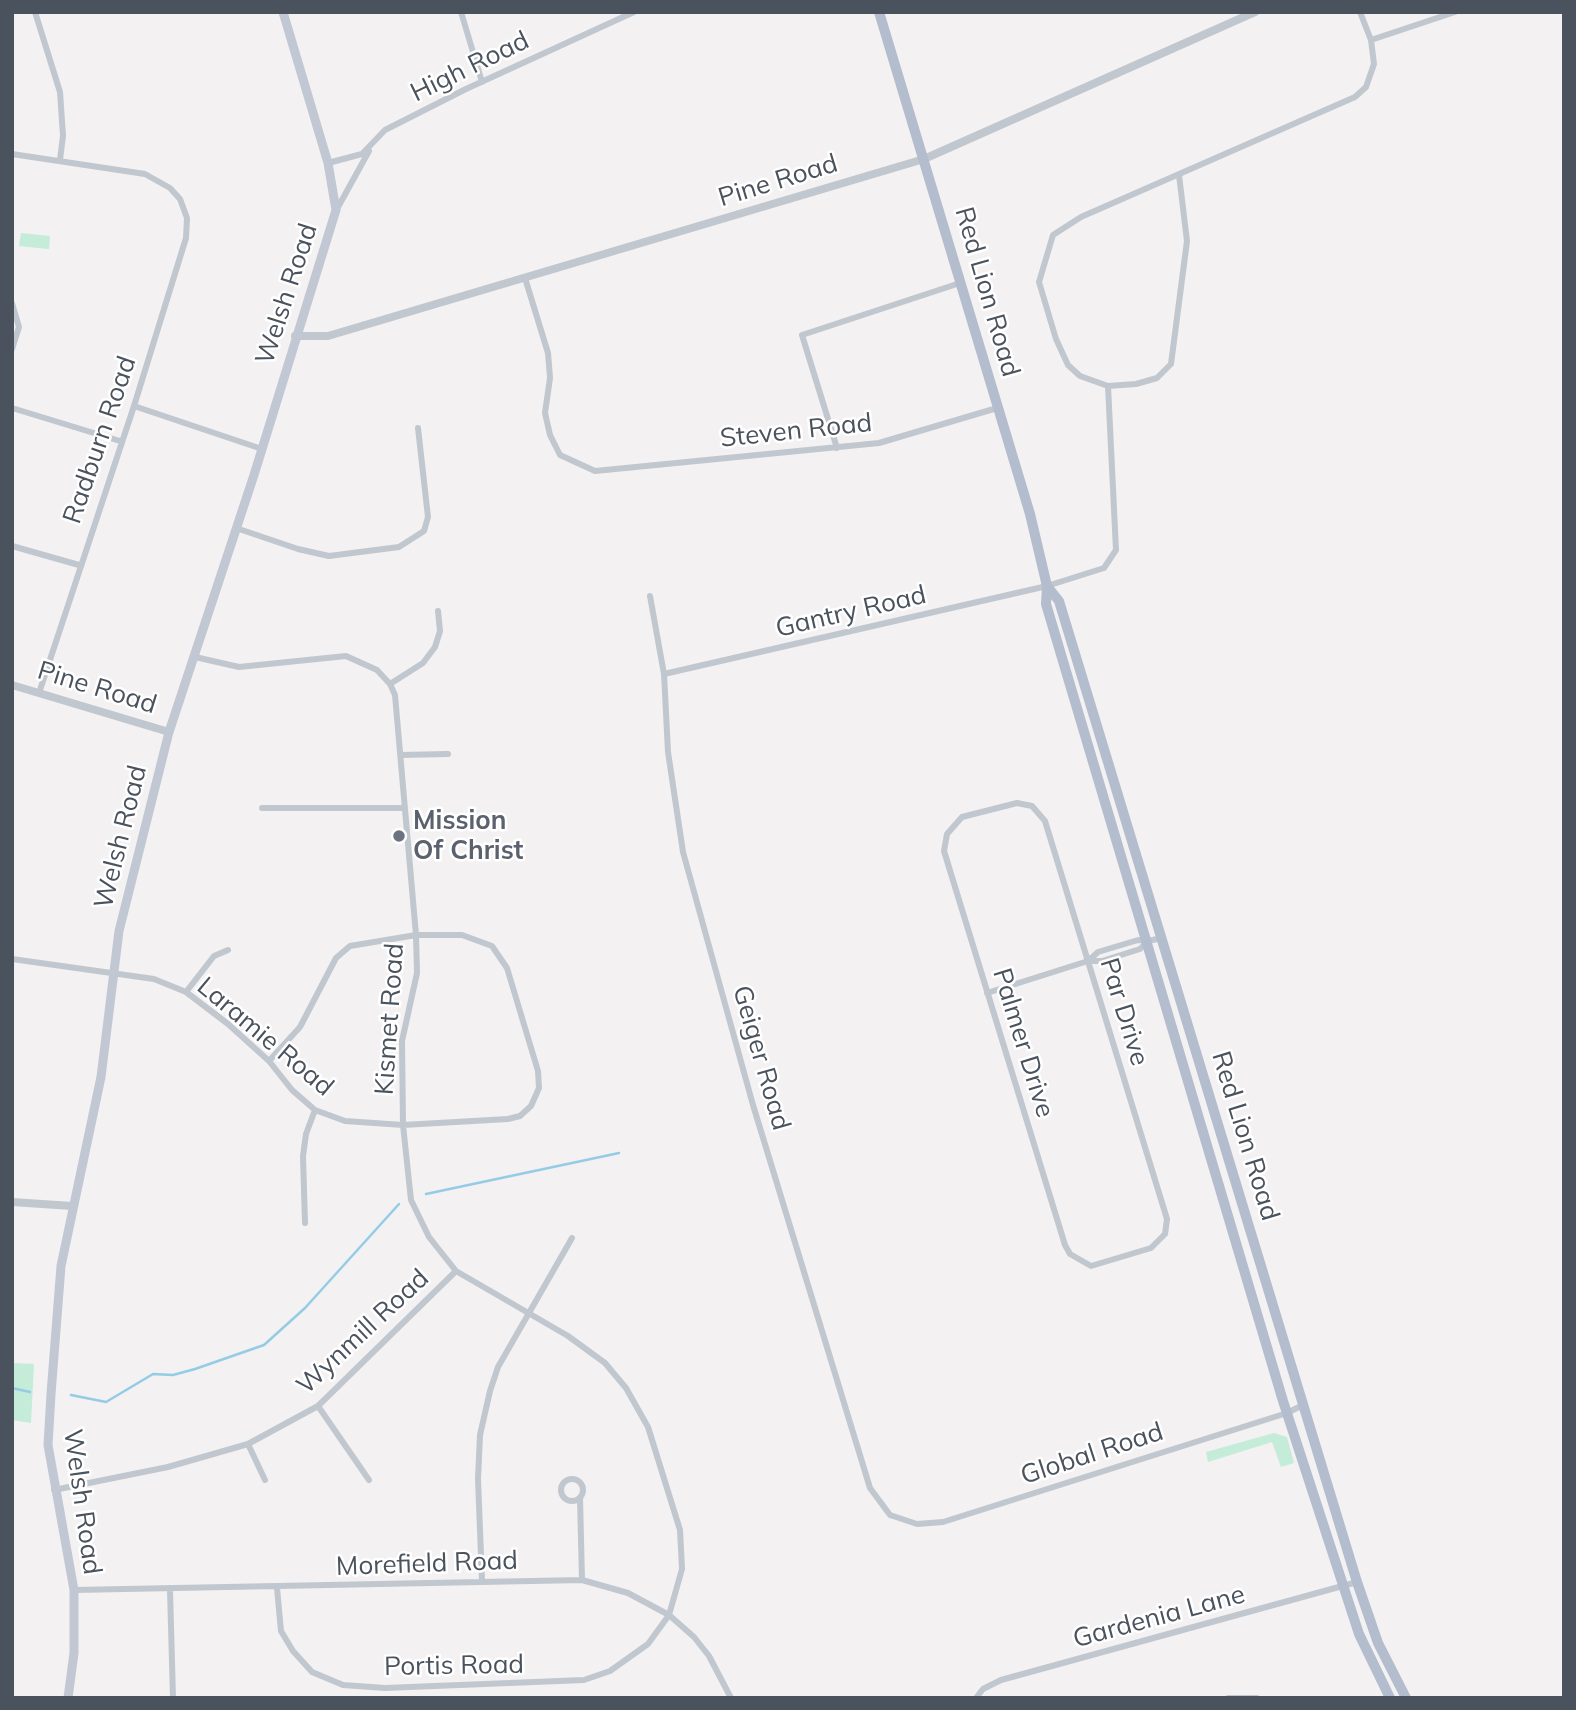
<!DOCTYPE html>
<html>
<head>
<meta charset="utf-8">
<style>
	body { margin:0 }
	#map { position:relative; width:1576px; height:1710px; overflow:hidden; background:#f3f1f1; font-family:Mulish,sans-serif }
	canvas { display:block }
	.frame { position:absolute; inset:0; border:14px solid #4a525d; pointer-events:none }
</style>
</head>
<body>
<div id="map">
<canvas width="1576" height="1710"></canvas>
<div class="frame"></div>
</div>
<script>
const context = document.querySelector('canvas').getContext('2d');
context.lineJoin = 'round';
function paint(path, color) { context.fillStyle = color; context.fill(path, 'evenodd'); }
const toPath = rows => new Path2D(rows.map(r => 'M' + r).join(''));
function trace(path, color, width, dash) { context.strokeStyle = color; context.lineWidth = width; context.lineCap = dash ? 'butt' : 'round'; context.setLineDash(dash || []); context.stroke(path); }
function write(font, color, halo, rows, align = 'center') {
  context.font = font + ' Mulish,sans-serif'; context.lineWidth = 5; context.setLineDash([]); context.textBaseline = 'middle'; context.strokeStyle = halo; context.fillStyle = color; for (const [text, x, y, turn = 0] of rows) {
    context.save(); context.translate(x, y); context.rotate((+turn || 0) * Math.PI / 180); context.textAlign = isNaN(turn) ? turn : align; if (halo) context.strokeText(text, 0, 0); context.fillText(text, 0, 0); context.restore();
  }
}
paint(toPath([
	[21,233,50,236,49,249,19,246],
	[12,1363,34,1364,31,1423,12,1420],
	[1274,1433,1287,1437,1294,1463,1281,1467,1272,1442,1208,1462,1206,1452]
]), '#c4ecd8');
trace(toPath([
	[426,1194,619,1153],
	[12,1388,30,1392],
	[71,1395,106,1402,153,1374,173,1375,195,1369,264,1345,305,1308,399,1204]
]), '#95cce5', 2.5);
trace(toPath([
	[35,12,60,92,63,136,60,160],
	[461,12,482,82],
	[1371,40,1455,12],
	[12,154,145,174,170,188,180,199,187,218,186,238,134,406,39,693],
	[328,163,362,154,385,130,466,89,634,12],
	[337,209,369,151],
	[525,278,548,353,550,378,545,413,550,435,560,455,595,471,879,443,997,408],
	[12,303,19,327,12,349],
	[1108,386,1136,384,1157,378,1171,364,1187,241,1179,175],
	[134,406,262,449],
	[12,408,120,441],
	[837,448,802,335,960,283],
	[236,528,298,549,329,556,399,547,424,531,428,517,418,428],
	[12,546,79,565],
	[650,596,664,674,668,752,683,852,753,1105,870,1488,890,1515,917,1524,943,1522,1287,1413,1303,1405],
	[195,657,239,667,346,656,377,670,390,684,395,695,416,935,417,973,402,1041,403,1125,411,1200,429,1237,456,1271,568,1336,605,1363,626,1388,648,1427,680,1530,682,1569,669,1615,648,1644,610,1671,584,1680,385,1688,343,1685,312,1672,293,1651,281,1631,277,1588],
	[664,674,1047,586,1104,568,1116,550,1108,386,1080,376,1068,365,1056,339,1039,282,1053,235,1081,217,1355,97,1366,87,1374,64,1371,40,1360,12],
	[390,684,423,663,435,647,440,631,438,611],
	[401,755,448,754],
	[1017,803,1032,806,1045,821,1167,1219,1165,1234,1151,1248,1091,1266,1070,1254,1065,1245,944,851,947,834,962,817,1017,803],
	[262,808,403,808],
	[12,959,154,979,186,992,228,1024,269,1061,292,1090,315,1110,345,1121,403,1125,508,1119,520,1116,531,1106,539,1088,538,1071,507,968,492,946,462,935,416,935,350,946,336,958,300,1027,269,1061],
	[1088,961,1098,952,1138,940,1148,941,1162,938],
	[186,992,214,956,228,950],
	[987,993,1088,961,1102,961,1140,949,1147,942],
	[305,1223,303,1156,306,1134,315,1110],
	[318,1406,369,1480],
	[248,1444,265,1480],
	'561 1490a11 11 0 1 1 22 0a11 11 0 1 1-22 0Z',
	[54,1490,168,1467,248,1444,318,1406,456,1271],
	[580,1498,582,1580],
	[482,1581,478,1479,480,1435,490,1391,498,1367,572,1238],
	[74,1590,582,1580,628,1593,669,1615,694,1637,709,1656,731,1698],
	[170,1590,173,1698],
	[976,1698,983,1689,1001,1680,1357,1582],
	[1228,1698,1257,1698]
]), '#c0c7ce', 6);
trace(toPath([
	[295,336,328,336,924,159,1255,12],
	[12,685,169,732],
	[12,1202,72,1206]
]), '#c0c7ce', 8);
trace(toPath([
	[68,1698,74,1653,74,1590,48,1445,51,1394,61,1266,101,1077,119,931,169,732,254,475,336,210,328,163,283,12]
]), '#c1c7d3', 9);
trace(toPath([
	[879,12,1030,514,1047,586,1046,604,1283,1401,1359,1634,1390,1698],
	[1047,586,1059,601,1357,1582,1378,1643,1406,1698]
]), '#b3bdcd', 10);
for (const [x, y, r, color] of [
	[399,836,7,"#6b7280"]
]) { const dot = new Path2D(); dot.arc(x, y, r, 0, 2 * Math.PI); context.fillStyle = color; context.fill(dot); trace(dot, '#fff', 2.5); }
write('26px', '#4a525d', '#fff', [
	["High Road",470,67,-26],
	["Pine Road",778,181,-17],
	["Red Lion Road",987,292,74],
	["Welsh Road",287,294,-72],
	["Steven Road",796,431,-6],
	["Radburn Road",100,440,-71],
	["Gantry Road",851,612,-13],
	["Pine Road",97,688,17],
	["Welsh Road",121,837,-76],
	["Par Drive",1124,1012,73],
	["Kismet Road",390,1019,-86],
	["Laramie Road",265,1037,40],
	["Palmer Drive",1023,1043,73],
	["Geiger Road",761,1058,74],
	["Red Lion Road",1245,1136,73],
	["Wynmill Road",363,1332,-43],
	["Global Road",1092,1454,-18],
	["Welsh Road",82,1502,82],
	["Morefield Road",427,1564,-2],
	["Gardenia Lane",1159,1617,-15],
	["Portis Road",454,1666,-1]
]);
write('bold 26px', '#5b616d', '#fff', [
	["Mission",413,821],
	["Of Christ",413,851]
], 'left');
</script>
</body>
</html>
